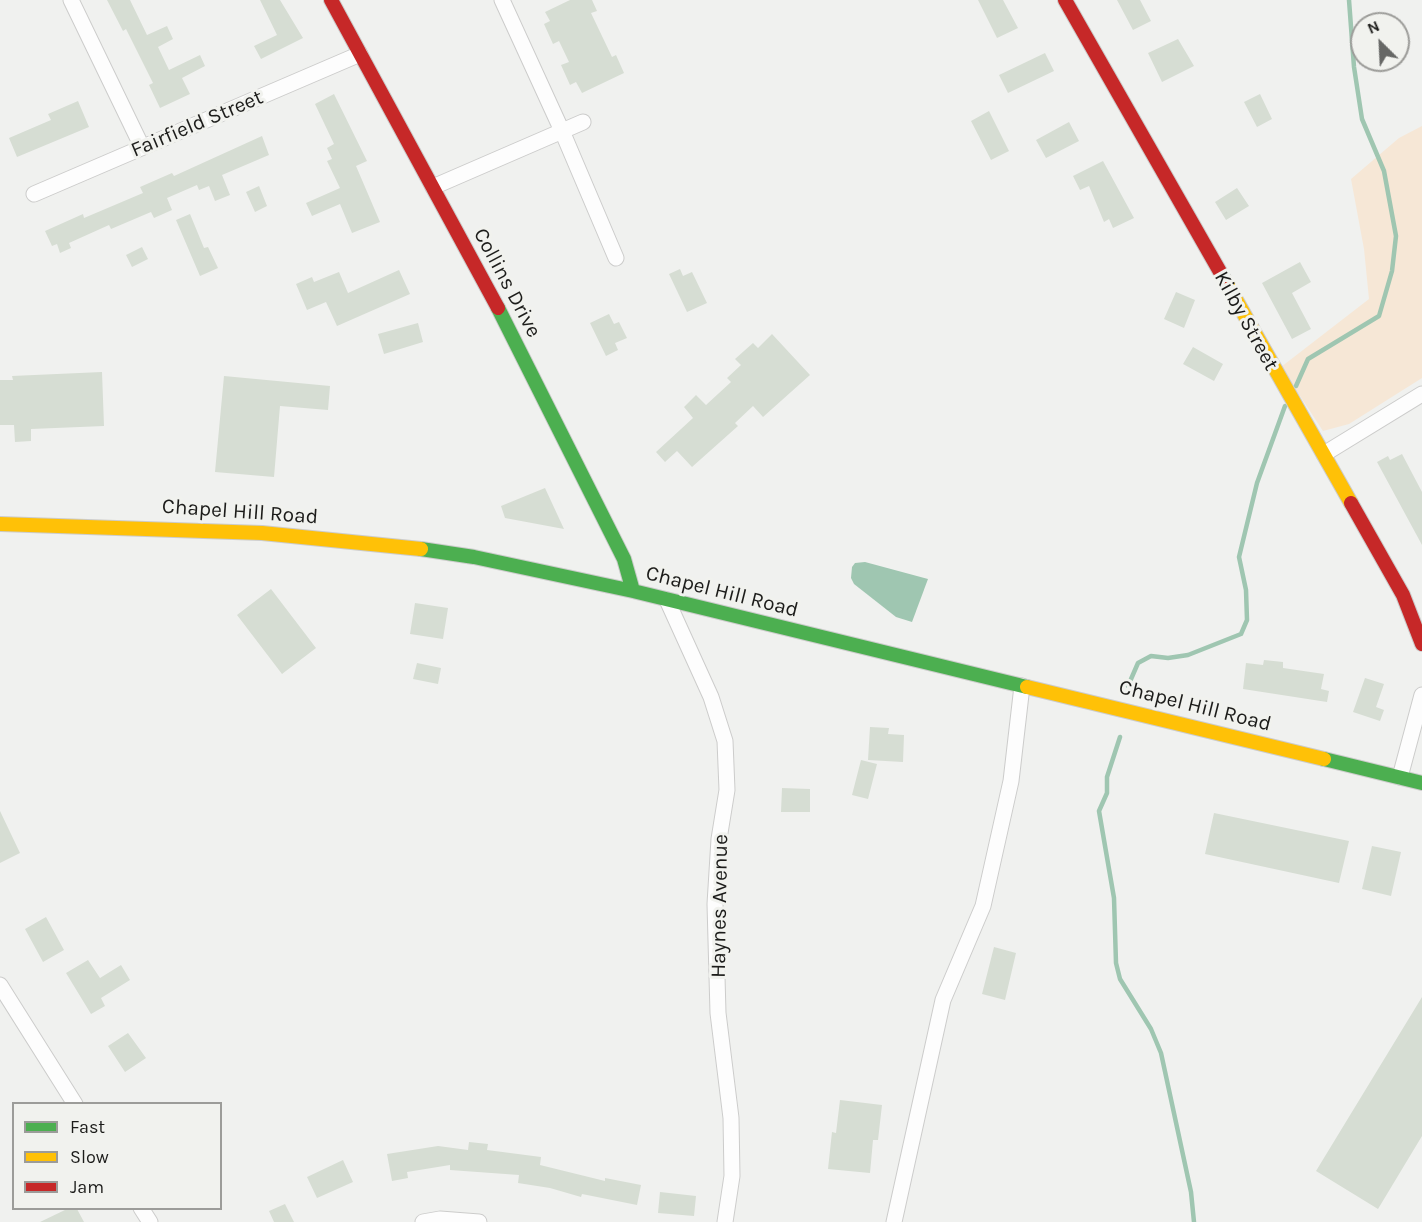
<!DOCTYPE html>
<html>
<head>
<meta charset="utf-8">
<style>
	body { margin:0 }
	#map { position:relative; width:1422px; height:1222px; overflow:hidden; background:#f0f1ef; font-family:Karla,sans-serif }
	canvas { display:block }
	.legend { position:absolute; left:12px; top:1102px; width:210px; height:108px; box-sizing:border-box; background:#f1f2ee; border:2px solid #9c9c99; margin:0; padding:8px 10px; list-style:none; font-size:18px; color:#1c1c1a }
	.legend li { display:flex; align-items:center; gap:12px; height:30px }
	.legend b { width:30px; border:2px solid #9c9c99 }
	.north { position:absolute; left:1350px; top:12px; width:60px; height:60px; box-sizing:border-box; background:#f1f2ee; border:2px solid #9c9c99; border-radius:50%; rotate:336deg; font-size:16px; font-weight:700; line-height:24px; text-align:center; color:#1c1c1a }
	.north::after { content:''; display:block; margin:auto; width:21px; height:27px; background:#666765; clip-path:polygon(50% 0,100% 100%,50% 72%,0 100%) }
</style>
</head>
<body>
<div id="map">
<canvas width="1422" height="1222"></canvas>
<ul class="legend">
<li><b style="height:8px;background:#4caf50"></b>Fast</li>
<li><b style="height:8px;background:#ffc107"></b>Slow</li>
<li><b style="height:8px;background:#c62828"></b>Jam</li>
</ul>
<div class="north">N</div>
</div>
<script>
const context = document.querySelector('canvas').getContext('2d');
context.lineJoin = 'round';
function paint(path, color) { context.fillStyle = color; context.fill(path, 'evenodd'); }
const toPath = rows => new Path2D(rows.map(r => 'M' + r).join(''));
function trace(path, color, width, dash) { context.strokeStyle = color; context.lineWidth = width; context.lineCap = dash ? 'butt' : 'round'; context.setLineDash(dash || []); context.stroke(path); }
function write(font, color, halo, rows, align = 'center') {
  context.font = font + ' Karla,sans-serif'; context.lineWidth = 6; context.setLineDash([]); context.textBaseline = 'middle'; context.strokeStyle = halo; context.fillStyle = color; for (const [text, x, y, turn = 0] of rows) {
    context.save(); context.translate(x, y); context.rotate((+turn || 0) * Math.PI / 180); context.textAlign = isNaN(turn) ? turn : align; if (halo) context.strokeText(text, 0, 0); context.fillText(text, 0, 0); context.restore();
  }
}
paint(toPath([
	[1422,126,1422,378,1349,424,1323,431,1281,367,1369,299,1364,249,1351,179,1399,138]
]), '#f6e7d6');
paint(toPath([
	[865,562,928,579,912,622,896,617,854,584,851,578,852,567,855,563]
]), '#9fc6b1');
trace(toPath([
	[1296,386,1308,359,1379,316,1392,271,1396,236,1384,171,1362,119,1354,67,1349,0],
	[1128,686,1138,663,1151,656,1168,658,1188,655,1241,634,1247,620,1246,590,1239,557,1257,483,1285,406],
	[1120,737,1107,777,1107,793,1099,811,1114,898,1116,963,1120,979,1151,1029,1161,1053,1191,1192,1194,1222]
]), '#9fc6b1', 4.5);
paint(toPath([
	[107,0,130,0,147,35,167,26,173,39,158,47,169,70,200,55,205,66,182,78,190,94,160,108,149,85,153,83,126,29,123,31],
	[260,0,280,0,303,38,261,59,254,46,277,35],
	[570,0,592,0,597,11,591,13,612,57,616,55,624,73,582,93,576,82,570,85,561,65,569,62,559,41,553,44,544,24,550,21,545,12],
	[978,0,1003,0,1018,28,997,38],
	[1117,0,1140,0,1151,21,1133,30],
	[1178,39,1194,66,1162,82,1148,53],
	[1045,53,1054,71,1008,93,999,75],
	[334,94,367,161,356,166,380,222,352,233,340,204,312,216,306,203,340,188,327,161,332,159,327,148,334,144,315,104],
	[1260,94,1272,119,1257,127,1244,102],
	[78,101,89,127,17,157,9,138,51,120,48,114],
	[989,111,1009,151,991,160,971,121],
	[1069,122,1079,141,1046,158,1036,140],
	[262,136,269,155,222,175,230,195,215,201,209,186,199,190,197,185,167,198,172,210,154,218,151,212,111,229,109,225,69,243,71,248,60,253,57,244,52,246,45,231,83,214,84,218,143,193,140,187,172,173,174,176],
	[1103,161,1134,218,1113,228,1109,219,1104,222,1089,186,1080,190,1073,176],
	[259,186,267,206,255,212,246,192],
	[1237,188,1249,206,1226,220,1215,202],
	[190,214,204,248,208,247,218,268,200,276,176,220],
	[142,247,148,259,132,267,126,255],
	[1300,262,1311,282,1292,293,1311,329,1292,339,1262,283],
	[680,269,683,276,692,272,707,303,687,312,669,274],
	[399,270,410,294,337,326,326,302,307,310,296,284,312,277,314,282,339,272,348,293],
	[1176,292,1195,300,1184,328,1164,319],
	[609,314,614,324,619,322,627,338,615,343,618,350,606,356,590,323],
	[418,323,423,342,384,354,378,334],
	[772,334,810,375,763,417,753,406,735,423,738,426,692,467,677,451,665,462,656,452,693,418,684,407,696,395,706,405,731,382,727,378,741,365,735,359,753,343,758,348],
	[1193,347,1223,364,1214,381,1183,364],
	[102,372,104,426,31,429,31,441,15,442,14,425,0,425,0,380,13,380,12,376],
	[224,376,330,386,328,410,280,406,274,477,215,472],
	[1402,454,1422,492,1422,545,1377,462,1388,456,1390,460],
	[545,488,564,529,505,518,501,506],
	[271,589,316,648,282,674,237,615],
	[415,603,448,608,443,639,410,634],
	[1264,660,1283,662,1283,668,1324,674,1321,689,1329,691,1327,702,1243,689,1246,663,1263,665],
	[417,663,441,668,438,684,413,679],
	[1365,678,1384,684,1376,707,1384,710,1380,721,1353,712],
	[870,727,889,728,888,734,904,735,903,762,868,760],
	[861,760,877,764,868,799,852,795],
	[782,788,810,789,810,812,781,812],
	[0,811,20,853,0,863],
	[1214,813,1349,841,1339,883,1205,854],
	[1372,846,1401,852,1391,896,1362,889],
	[46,917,64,950,43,962,25,929],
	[994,947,1016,953,1005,1000,982,994],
	[88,960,100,978,121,965,130,980,101,998,105,1006,91,1014,66,973],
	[1422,997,1422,1136,1378,1209,1316,1171],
	[128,1033,146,1058,125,1072,108,1046],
	[840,1100,882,1105,878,1140,873,1140,870,1173,828,1169,832,1132,836,1133],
	[469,1142,488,1144,487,1150,541,1157,540,1165,605,1181,605,1178,641,1185,637,1205,582,1194,581,1197,550,1188,518,1183,519,1175,450,1170,450,1165,407,1172,408,1178,392,1181,387,1154,438,1146,468,1150],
	[343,1160,353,1182,317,1198,307,1177],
	[660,1192,696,1196,694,1216,658,1213],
	[285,1204,294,1222,274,1222,269,1211],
	[67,1209,77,1209,84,1222,40,1222]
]), '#d6ddd3');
const street = toPath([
	[71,0,142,147],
	[502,0,562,131,616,258],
	[433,187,583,122],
	[34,194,360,54],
	[1324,454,1422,394],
	[667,600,711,697,725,741,727,790,719,839,715,904,718,1013,731,1118,732,1176,725,1222],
	[1400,777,1422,695],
	[0,985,75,1104],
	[141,1208,150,1222],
	[423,1222,440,1219,479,1222],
	[894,1222,943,1000,983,906,1011,781,1022,686]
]);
const fast = toPath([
	[498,308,624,559,633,591],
	[421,549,474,557,633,591,1027,687],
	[1324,759,1422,783]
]);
const slow = toPath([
	[1223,277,1351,503],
	[0,524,262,533,421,549],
	[1027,687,1324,759]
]);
const jam = toPath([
	[331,0,498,308],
	[1065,0,1223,277],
	[1351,503,1403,595,1422,644]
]);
trace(street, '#cccccb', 17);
trace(fast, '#cccccb', 16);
trace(slow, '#cccccb', 16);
trace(jam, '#cccccb', 16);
trace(street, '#fdfdfd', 15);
trace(fast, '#4caf50', 14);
trace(slow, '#ffc107', 14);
trace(jam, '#c62828', 14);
write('21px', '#1c1c1a', '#f1f2ee', [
	["Fairfield Street",197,124,-23],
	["Collins Drive",507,283,62],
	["Kilby Street",1246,321,61],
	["Chapel Hill Road",240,512,4],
	["Chapel Hill Road",722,592,14],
	["Chapel Hill Road",1195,706,14],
	["Haynes Avenue",720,906,-89]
]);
</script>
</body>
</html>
